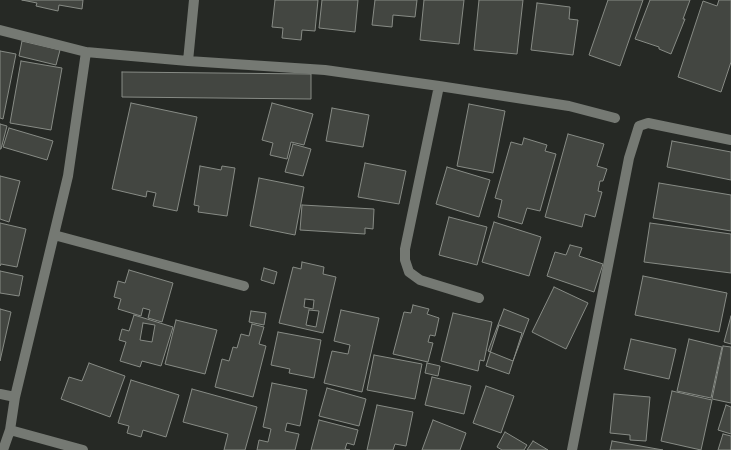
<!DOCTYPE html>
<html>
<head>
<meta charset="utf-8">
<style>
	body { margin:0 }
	canvas { display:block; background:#262925 }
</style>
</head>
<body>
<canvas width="731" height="450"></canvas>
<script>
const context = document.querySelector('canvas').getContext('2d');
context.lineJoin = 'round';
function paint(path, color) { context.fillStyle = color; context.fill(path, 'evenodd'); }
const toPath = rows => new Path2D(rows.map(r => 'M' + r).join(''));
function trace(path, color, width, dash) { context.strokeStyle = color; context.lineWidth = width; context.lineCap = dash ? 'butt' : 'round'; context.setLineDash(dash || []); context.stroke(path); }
const building = toPath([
	[22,0,83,0,82,9,59,5,58,11,36,6,37,3,22,0],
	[275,0,318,0,315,31,302,30,301,40,282,38,283,28,272,27,275,0],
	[322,0,358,0,355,32,319,28,322,0],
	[375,0,417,0,415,17,393,15,392,27,372,25,375,0],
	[424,0,464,0,459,44,420,40,424,0],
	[479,0,523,0,517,54,474,50,479,0],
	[608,0,643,0,620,66,589,55,608,0],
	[650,0,690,0,683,19,685,19,671,54,659,49,659,47,635,39,650,0],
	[719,0,731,0,731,62,721,92,678,77,703,1,717,6,719,0],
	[537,3,570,7,569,19,578,20,573,55,531,50,537,3],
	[22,41,60,50,56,65,19,56,22,41],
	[0,51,16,54,3,119,0,118,0,51],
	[21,61,62,68,51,130,10,123,21,61],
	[122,72,311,74,311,99,122,97,122,72],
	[131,103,197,117,177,211,153,206,156,193,147,191,146,197,112,189,131,103],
	[272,103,313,114,304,145,291,142,287,159,270,155,273,143,262,140,272,103],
	[469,104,505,111,493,173,457,166,469,104],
	[332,108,369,115,363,147,326,141,332,108],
	[0,124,7,126,1,149,0,149,0,124],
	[9,128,53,141,47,160,3,147,9,128],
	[568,134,604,144,597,166,607,169,603,181,600,181,598,191,602,192,595,217,585,214,582,227,545,217,568,134],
	[524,138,547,145,545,151,556,154,540,211,527,208,522,224,498,217,502,200,495,198,511,142,522,145,524,138],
	[672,141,731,152,731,180,667,167,672,141],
	[293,144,311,149,303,176,285,172,293,144],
	[365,163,406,171,399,204,358,197,365,163],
	[200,166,221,170,222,166,235,168,227,216,198,212,199,206,194,205,200,166],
	[447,167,490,180,479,217,436,204,447,167],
	[0,176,20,181,9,222,0,219,0,176],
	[259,178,304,187,295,235,250,226,259,178],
	[659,183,731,195,731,231,653,218,659,183],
	[302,205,374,209,373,229,365,228,365,234,300,230,302,205],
	[449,217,487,227,477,265,439,255,449,217],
	[494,222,541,237,529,276,482,262,494,222],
	[0,223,26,229,17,267,1,264,0,266,0,223],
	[650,223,731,234,731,273,644,262,650,223],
	[570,245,582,248,579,256,603,264,594,292,547,276,555,252,566,255,570,245],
	[302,262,324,267,323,274,336,277,323,333,279,323,293,267,301,269,302,262],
	[305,299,314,300,313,309,304,307,305,299],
	[309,310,319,311,316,327,306,325,309,310],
	[264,268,277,272,274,284,261,280,264,268],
	[129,270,173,283,162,322,148,318,150,310,143,308,141,316,118,309,121,299,114,297,118,281,125,283,129,270],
	[0,271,23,276,19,296,0,293,0,271],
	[643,276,727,293,719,332,635,315,643,276],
	[554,287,588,303,566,349,532,332,554,287],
	[413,305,429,309,427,314,439,318,435,336,430,335,428,342,433,343,428,362,393,354,404,312,411,313,413,305],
	[0,309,11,312,0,361,0,309],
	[504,309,529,319,513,361,488,351,504,309],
	[341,310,379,318,362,392,324,383,332,351,348,354,350,345,334,341,341,310],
	[251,311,266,313,264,325,249,322,251,311],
	[453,313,492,322,484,361,480,360,478,371,441,361,453,313],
	[134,315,173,327,161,366,142,361,140,367,120,361,126,342,119,340,122,329,129,331,134,315],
	[143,323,155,325,152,342,140,340,143,323],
	[731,316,731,344,724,342,731,316],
	[176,320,217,330,205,374,165,364,176,320],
	[252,324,264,327,259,344,266,346,253,397,215,387,222,359,229,361,233,347,237,348,241,334,249,336,252,324],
	[499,325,522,333,509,374,486,366,499,325],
	[278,332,321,340,314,378,289,373,290,369,271,365,278,332],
	[631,339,676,349,669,379,624,369,631,339],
	[689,339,722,347,711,398,677,391,689,339],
	[723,346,731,347,731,403,712,399,723,346],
	[374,355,422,364,415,399,367,390,374,355],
	[89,363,125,376,110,417,61,399,69,377,82,381,89,363],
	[427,363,440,366,438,376,425,373,427,363],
	[432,377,471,386,464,414,425,405,432,377],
	[131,380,179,395,166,437,143,430,141,437,127,433,129,426,118,423,131,380],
	[272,383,307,390,300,426,287,423,285,431,299,434,295,450,257,450,259,440,268,442,271,429,263,427,272,383],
	[486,386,514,396,501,433,473,423,486,386],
	[327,388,366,399,359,426,319,416,327,388],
	[192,389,257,407,245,450,224,450,228,434,183,422,192,389],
	[672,391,712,400,701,450,661,441,672,391],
	[614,394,650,397,646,441,630,440,630,435,610,433,614,394],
	[377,405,413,412,406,446,395,444,393,450,367,450,377,405],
	[726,405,731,407,731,434,718,430,726,405],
	[319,420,358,430,354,445,347,443,345,449,350,450,311,450,319,420],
	[433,420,466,433,460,450,422,450,433,420],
	[505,432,527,445,524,450,502,450,497,447,505,432],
	[723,434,731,436,731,450,718,450,723,434],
	[533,441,548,450,527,450,533,441],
	[612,441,663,450,610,450,612,441]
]);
paint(building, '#434641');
trace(building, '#878b85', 1);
trace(toPath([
	[0,30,86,52,188,61,325,70,439,86,569,106,615,118],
	[188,61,194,0],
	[439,86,405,249,405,260,409,272,420,280,479,298],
	[54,235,244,286],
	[0,394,15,397],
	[10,430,83,450],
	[3,450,10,430,15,397,68,176,86,52],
	[572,450,629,158,639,126,648,123,731,140]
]), '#757973', 10);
</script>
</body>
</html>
